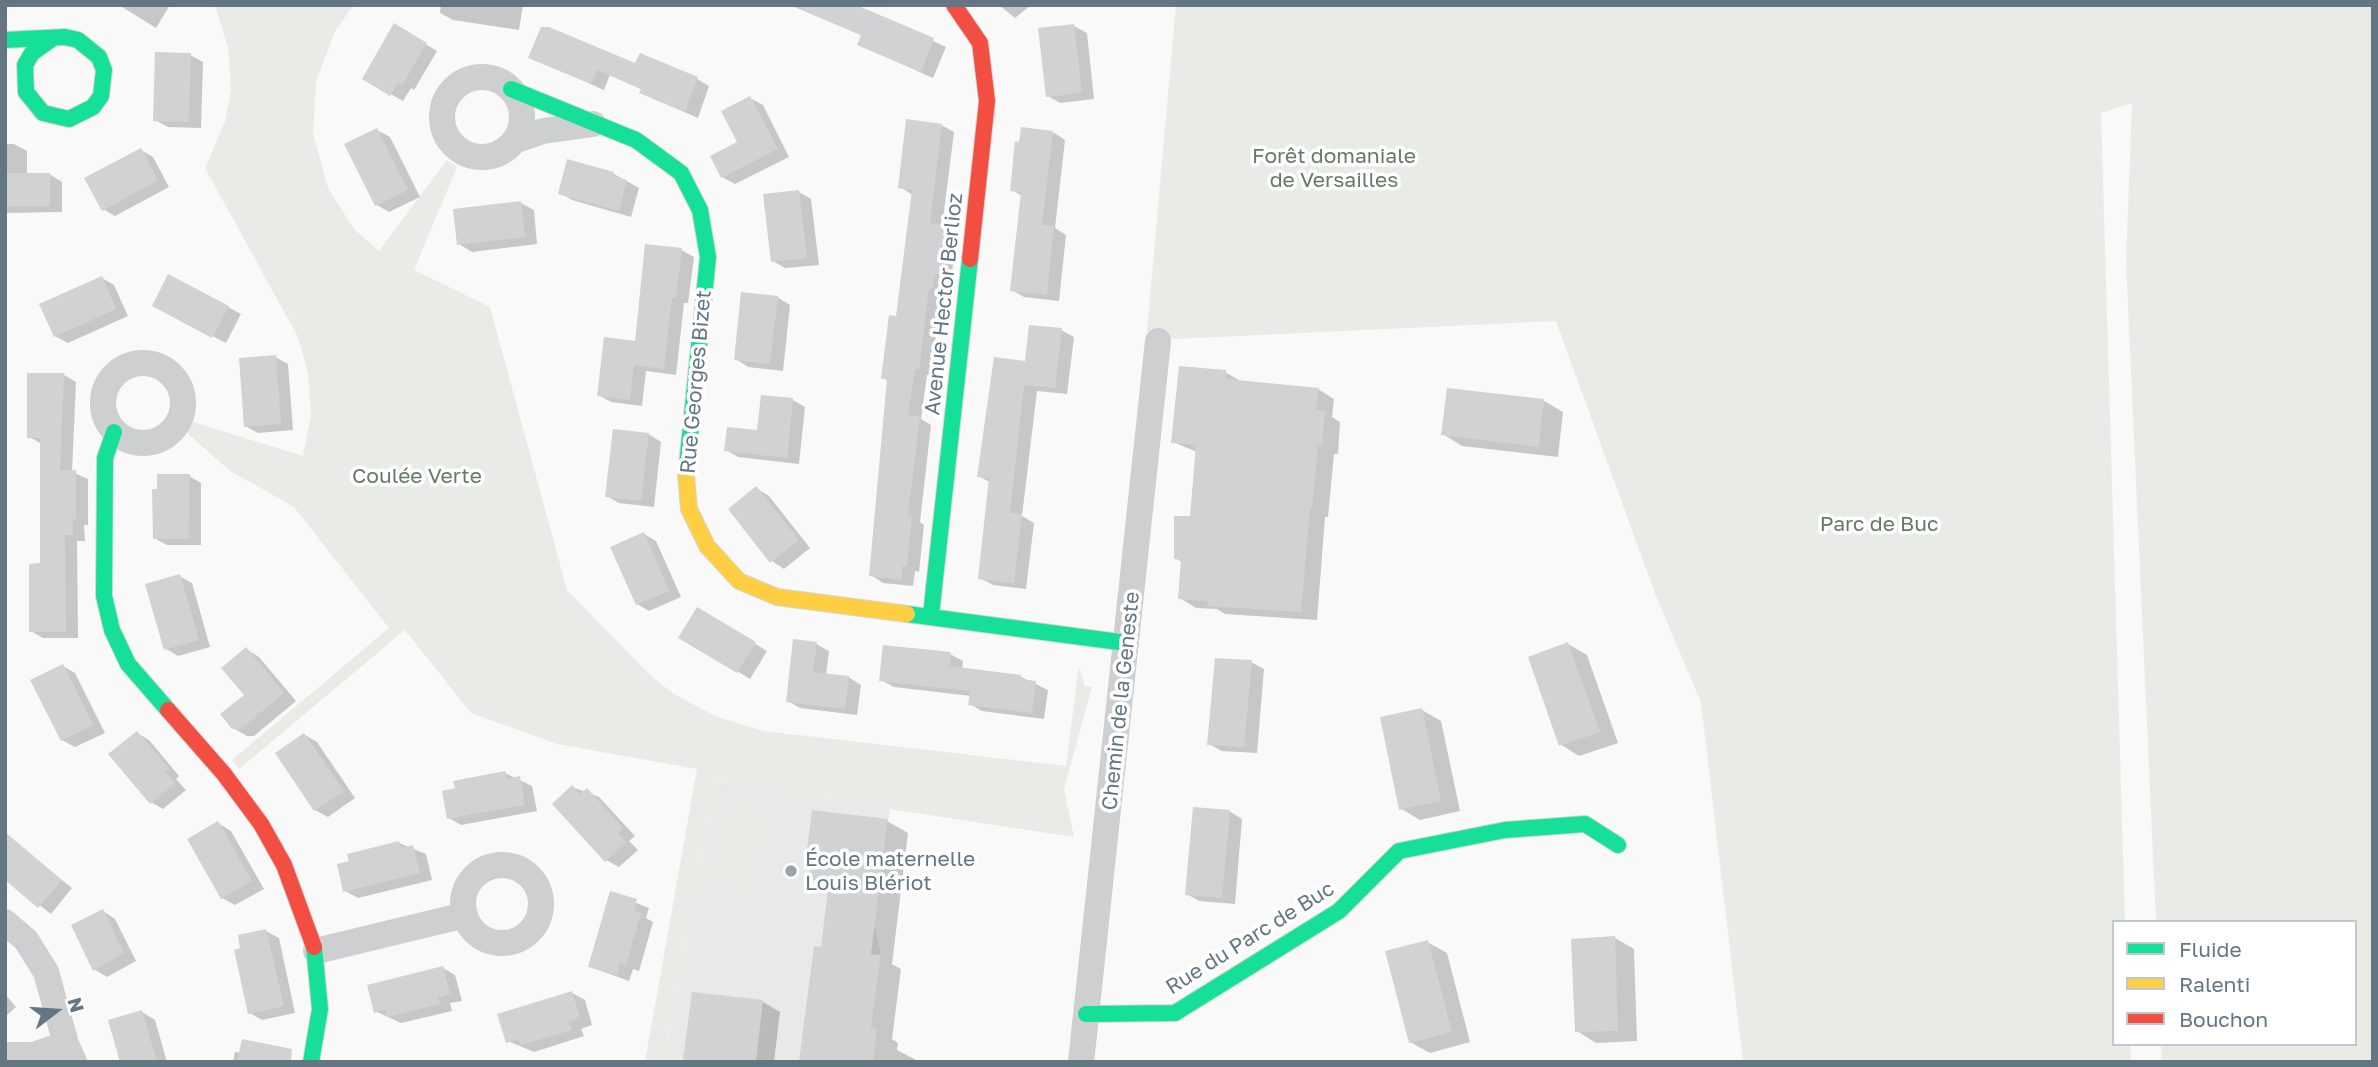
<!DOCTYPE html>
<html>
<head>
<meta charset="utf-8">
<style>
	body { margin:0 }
	#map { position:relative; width:2378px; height:1067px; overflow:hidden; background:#f9f9f9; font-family:"Golos Text",sans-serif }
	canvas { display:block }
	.frame { position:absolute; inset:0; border:7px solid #657683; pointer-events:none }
	.legend { position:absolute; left:2112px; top:920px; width:245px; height:126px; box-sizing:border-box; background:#fff; border:2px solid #c1c8cd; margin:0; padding:9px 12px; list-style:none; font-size:21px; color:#657683 }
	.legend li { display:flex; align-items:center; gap:14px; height:35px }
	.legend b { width:35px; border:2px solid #c1c8cd }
	.north { position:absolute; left:21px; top:976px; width:70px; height:70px; -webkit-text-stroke:5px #fff; paint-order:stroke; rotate:73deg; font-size:19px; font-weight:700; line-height:28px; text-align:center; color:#657683 }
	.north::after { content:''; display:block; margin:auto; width:24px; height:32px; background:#657683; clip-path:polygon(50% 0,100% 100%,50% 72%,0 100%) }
</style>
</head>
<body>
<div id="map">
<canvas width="2378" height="1067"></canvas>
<div class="frame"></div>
<ul class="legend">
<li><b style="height:9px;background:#16e098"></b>Fluide</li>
<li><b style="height:9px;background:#ffcf43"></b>Ralenti</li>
<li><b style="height:9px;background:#f24e42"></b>Bouchon</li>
</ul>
<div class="north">N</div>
</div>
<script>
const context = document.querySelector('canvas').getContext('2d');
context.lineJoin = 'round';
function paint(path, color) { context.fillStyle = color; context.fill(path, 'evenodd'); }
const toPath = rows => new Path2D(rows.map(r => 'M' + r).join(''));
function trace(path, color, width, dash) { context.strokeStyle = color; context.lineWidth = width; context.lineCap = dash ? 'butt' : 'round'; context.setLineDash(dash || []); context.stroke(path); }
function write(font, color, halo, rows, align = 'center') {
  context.font = font + ' "Golos Text",sans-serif'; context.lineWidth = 7; context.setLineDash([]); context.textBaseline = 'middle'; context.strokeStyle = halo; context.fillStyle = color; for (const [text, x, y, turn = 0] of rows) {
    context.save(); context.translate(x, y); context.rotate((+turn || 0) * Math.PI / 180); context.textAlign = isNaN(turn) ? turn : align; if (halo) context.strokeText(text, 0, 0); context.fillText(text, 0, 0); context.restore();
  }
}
paint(toPath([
	[717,783,890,809,874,924,881,955,871,1028,877,1029,876,1036,871,1036,867,1062,665,1062]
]), '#e8e9e9');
paint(toPath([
	[215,5,354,5,335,31,316,82,313,133,328,188,354,229,379,251,447,160,457,167,414,270,490,307,567,590,651,676,674,694,717,717,764,731,1066,766,1079,666,1085,686,1092,687,1064,789,1074,837,717,783,665,1062,645,1062,697,769,557,744,471,713,405,630,239,769,232,760,389,628,294,507,229,470,187,433,193,422,303,456,311,415,308,373,298,337,205,168,225,122,231,89,228,47],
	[1176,5,2373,5,2373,1062,2162,1062,2161,1044,2355,1044,2355,922,2156,922,2126,262,2132,103,2101,113,2125,922,2114,922,2114,1044,2130,1044,2131,1062,1743,1062,1701,702,1656,596,1556,321,1174,339,1147,331],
	[720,800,766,807,755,891,708,885]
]), '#e8ebe6');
paint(toPath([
	[119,5,170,5,156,28],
	[441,5,523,5,519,30,453,20,440,13],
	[790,5,854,5,946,47,933,78,859,45,863,36],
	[999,5,1031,5,1015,18],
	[395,26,437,51,414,90,411,88,403,101,364,79],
	[1074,26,1087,33,1094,99,1060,103,1048,96],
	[190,55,203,62,201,128,168,127,155,120],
	[530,57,697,79,709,86,698,118,654,99,642,92,643,90,610,75,604,90],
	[750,98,763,105,789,157,735,184,722,177,739,143],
	[941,125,954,132,942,227,957,234,951,280,947,280,945,294,941,294,931,375,927,375,921,419,931,425,920,522,924,525,919,572,915,571,913,586,883,583,871,575,888,381,883,378,898,318,913,195,900,187],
	[377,130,390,137,420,197,389,212,377,205],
	[1053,132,1065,140,1055,228,1066,235,1059,301,1024,297,1012,290,1022,196,1012,190],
	[5,144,14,144,27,151,27,174,49,174,62,182,62,212,5,213],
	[141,150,153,157,169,187,115,216,103,209],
	[568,161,614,174,639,188,631,217,572,200,560,193],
	[799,192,811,199,819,265,785,268,773,261],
	[521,203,534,210,537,244,472,252,459,244],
	[681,250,694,257,688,303,684,303,676,375,646,371,642,406,611,402,599,395,636,343],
	[102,278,114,285,128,316,68,343,55,336],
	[777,297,790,305,783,371,748,367,736,359],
	[228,307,241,314,226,343,167,312],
	[1061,330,1074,337,1067,394,1037,391,1022,516,1034,523,1026,589,993,585,980,578,991,483,979,476,1026,363],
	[275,357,288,364,293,430,258,433,245,426],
	[1225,372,1242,382,1318,389,1334,399,1332,417,1340,422,1338,454,1334,454,1328,517,1325,517,1317,620,1225,614,1217,609,1196,608,1180,598,1183,563,1176,558,1191,518,1197,452,1173,442],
	[64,375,76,382,72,472,88,479,88,525,84,525,85,541,77,541,78,638,43,638,31,631,41,565,42,444,29,437],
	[793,400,805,407,799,464,738,457,726,450,759,432],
	[1544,401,1563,412,1558,457,1462,446,1443,434],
	[648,434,661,442,654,507,619,503,607,496],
	[189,476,201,483,201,545,167,545,154,538],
	[756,488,769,496,810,548,784,569,772,561],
	[644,534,656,541,681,597,649,611,637,604],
	[179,576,192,583,210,647,178,656,165,648],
	[698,609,767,651,750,679,681,637],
	[816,644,829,651,826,675,848,677,861,685,857,715,800,708,788,701],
	[1568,644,1587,655,1618,743,1579,756,1560,744],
	[246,649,259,657,296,701,254,736,247,736,233,728,246,695],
	[950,654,963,661,962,670,1021,677,1048,690,1044,719,982,711,970,704,971,696,894,687,881,680],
	[1251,662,1264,669,1257,753,1222,751,1209,744],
	[63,666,75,673,105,733,75,747,62,740],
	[1422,710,1441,721,1460,811,1420,820,1400,808],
	[137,733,149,740,179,776,176,779,186,790,163,809,151,802],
	[305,735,317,742,355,798,328,817,315,810],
	[505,773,532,786,537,811,461,825,449,818],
	[572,787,599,797,635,836,629,841,638,850,619,867,606,860],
	[1229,811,1242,819,1235,904,1199,901,1187,894],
	[887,821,908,833,892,964,901,969,892,1039,898,1043,897,1050,920,1062,800,1062,822,949,829,889,811,878,815,853,809,849],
	[218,823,231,831,264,889,235,905,222,898],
	[13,841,72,888,51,914,5,878],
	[399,843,426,854,432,880,358,898,345,891],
	[611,893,649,908,646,918,653,922,639,971,633,969,629,981,590,967],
	[103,911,115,919,136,961,107,977,94,969],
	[266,931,279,938,295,1013,262,1020,250,1013],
	[1615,938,1634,949,1637,1041,1596,1043,1577,1031],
	[1427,942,1447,953,1470,1042,1430,1053,1410,1042],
	[443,968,455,975,462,1001,450,1003,452,1011,401,1023,375,1011],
	[572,993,585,1000,592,1025,581,1029,584,1036,534,1052,508,1041],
	[5,994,16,1007,5,1017],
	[763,1002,780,1012,774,1062,685,1059],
	[142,1012,155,1020,167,1062,122,1062],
	[235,1052,241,1053,281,1062,233,1062]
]), '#0003');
paint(toPath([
	[792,5,856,5,934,38,921,72,857,45,861,35],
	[394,23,427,43,402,85,398,83,390,96,362,79],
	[1074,24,1082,93,1046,97,1038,28],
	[541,27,549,27,635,63,640,53,698,77,685,112,639,93,641,89,597,70,591,84,528,58],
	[155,52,191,53,189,122,153,121],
	[750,96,778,149,721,178,710,156,737,142,721,111],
	[906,119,942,124,930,223,945,225,939,274,935,274,933,288,929,288,919,370,915,369,908,415,920,416,908,515,912,516,907,566,903,565,901,580,869,576,887,379,881,379,889,315,896,316,912,190,898,188],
	[1021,127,1053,131,1042,225,1054,226,1047,295,1010,291,1021,192,1010,191,1015,141,1019,142],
	[377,128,408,190,375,206,344,144],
	[141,148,158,180,102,211,84,178],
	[567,159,614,172,613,176,627,180,619,211,558,194],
	[5,173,50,173,50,206,5,206],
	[799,190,807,258,771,262,763,194],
	[521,201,525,237,457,245,453,209],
	[645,244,682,248,676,298,672,297,664,369,634,365,630,400,597,396,604,337,635,341],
	[168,274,229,306,212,338,152,306],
	[102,276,116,309,54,337,39,304],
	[741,292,778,296,770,364,734,360],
	[1029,325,1062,328,1055,388,1024,385,1010,513,1022,514,1014,583,978,579,989,478,977,477,994,357,1025,361],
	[276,355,281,424,244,427,239,358],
	[1179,366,1226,370,1226,379,1319,388,1316,410,1325,411,1322,446,1318,446,1312,508,1310,508,1301,612,1208,606,1207,601,1178,599,1181,560,1174,559,1174,516,1190,516,1196,445,1171,443],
	[27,373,64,373,60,470,76,470,76,519,73,519,73,535,65,535,66,632,29,632,29,564,40,563,40,438,27,438],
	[1447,388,1544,399,1539,447,1441,435],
	[761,395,793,398,787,458,724,451,727,427,757,430],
	[613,429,649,433,641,501,605,497],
	[157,474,190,474,189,539,153,539,152,489,157,489],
	[756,486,799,540,770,563,728,509],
	[644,532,669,591,636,605,610,547],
	[180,574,199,640,164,650,145,584],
	[697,607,756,642,737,673,678,638],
	[793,639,817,642,813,672,849,676,845,709,786,702],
	[1568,642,1600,732,1559,746,1528,657],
	[883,645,951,652,950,666,1021,675,1021,679,1036,681,1032,713,968,705,970,691,879,681],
	[246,647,284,693,241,729,232,729,220,714,244,695,221,668],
	[1215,658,1252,660,1244,747,1207,745],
	[63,664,93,725,61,741,30,680],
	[1422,708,1441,801,1399,810,1380,717],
	[137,731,169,768,165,771,175,783,150,804,108,754],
	[304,733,344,791,314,811,275,753],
	[505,771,507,779,520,776,525,805,447,819,442,791,455,788,453,781],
	[572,785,580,794,587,788,623,828,618,833,626,842,605,862,552,804],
	[1193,807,1230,810,1222,898,1185,895],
	[812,810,888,819,871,954,881,955,871,1028,877,1029,873,1062,799,1062,814,946,821,947,829,882,809,879,813,851,807,850],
	[218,821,252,881,221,899,187,839],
	[5,832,62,880,38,908,5,880],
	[399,841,401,848,413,845,420,873,343,892,337,864,349,861,347,854],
	[610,891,637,899,634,911,641,913,626,965,620,963,617,975,588,967],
	[103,909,124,953,93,971,71,925],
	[266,929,284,1006,248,1014,234,950,240,948,238,935],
	[1615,936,1618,1031,1575,1032,1571,939],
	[1428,940,1452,1032,1409,1043,1385,951],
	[443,966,450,994,438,997,440,1004,387,1017,385,1010,374,1013,367,985],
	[572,991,580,1018,569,1022,572,1030,520,1045,518,1039,506,1043,497,1014],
	[692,992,763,1000,756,1062,683,1060],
	[142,1010,157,1062,120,1062,108,1020],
	[242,1039,292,1049,291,1062,237,1062]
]), '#d0d2d3');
const fast = toPath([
	[5,40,65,37,78,40,99,57,104,70,101,96,93,107,69,119,43,113,26,92,25,65,32,53,52,39],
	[511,89,636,140,681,173,700,210,708,257,686,475],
	[114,432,105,458,104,596,112,630,128,664,168,710],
	[907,614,1127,643],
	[931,615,970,259],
	[1086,1014,1175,1013,1339,911,1399,851,1505,830,1585,824,1618,845],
	[311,1062,320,1009,314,947]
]);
const slow = toPath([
	[686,475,689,509,707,546,739,581,777,597,907,614]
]);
const jam = toPath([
	[954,5,980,43,987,101,970,259],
	[168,710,224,774,261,824,284,865,314,947]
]);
trace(fast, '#d5d6d7', 18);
trace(slow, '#d5d6d7', 18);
trace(jam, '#d5d6d7', 18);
trace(toPath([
	'442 117a40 40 0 1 1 80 0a40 40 0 1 1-80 0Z',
	[514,141,543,131,593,124],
	'103 403a40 40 0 1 1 80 0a40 40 0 1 1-80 0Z',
	'463 904a39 39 0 1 1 78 0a39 39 0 1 1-78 0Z',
	[5,922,26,940,46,972,66,1044,74,1062],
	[316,951,465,915],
	[5,1055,33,1055,66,1044],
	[1081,1062,1158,341]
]), '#cecfd0', 26);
trace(fast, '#16e098', 16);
trace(slow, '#ffcf43', 16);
trace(jam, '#f24e42', 16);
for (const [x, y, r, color] of [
	[791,871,7,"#99a4ac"]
]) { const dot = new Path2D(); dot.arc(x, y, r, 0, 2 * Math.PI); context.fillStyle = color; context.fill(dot); trace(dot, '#fff', 2.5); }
write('21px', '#687a64', '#fff', [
	["Forêt domaniale",1334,156],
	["de Versailles",1334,180],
	["Coulée Verte",417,476],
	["Parc de Buc",1879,524]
]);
write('21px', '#657683', '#fff', [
	["Avenue Hector Berlioz",944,304,-84],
	["Rue Georges Bizet",696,382,-85],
	["Chemin de la Geneste",1121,701,-84],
	["Rue du Parc de Buc",1250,938,-32]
]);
write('21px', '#657683', '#fff', [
	["École maternelle",805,859],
	["Louis Blériot",805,883]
], 'left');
</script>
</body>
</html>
